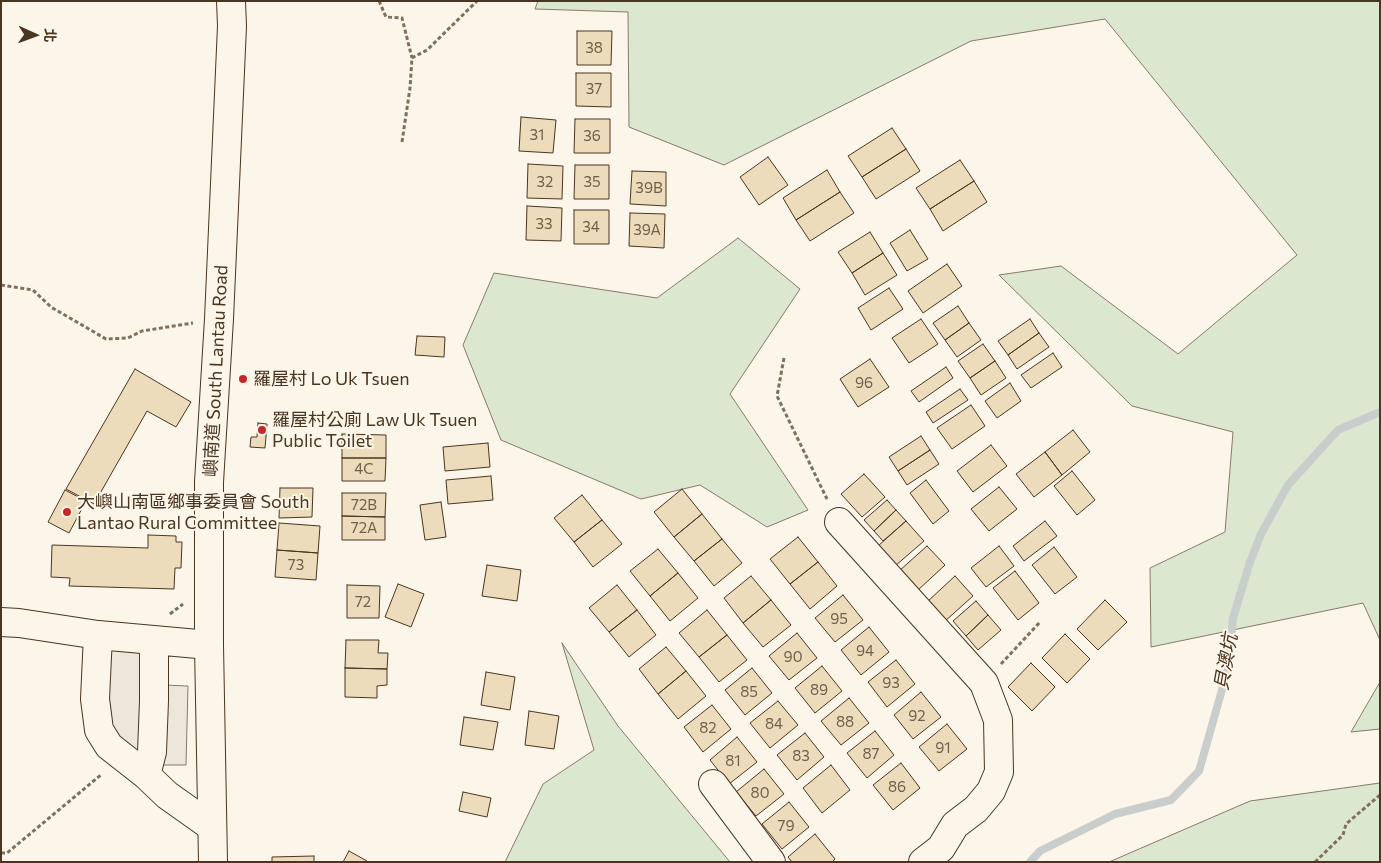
<!DOCTYPE html>
<html>
<head>
<meta charset="utf-8">
<style>
	body { margin:0 }
	#map { position:relative; width:1381px; height:863px; overflow:hidden; background:#fbf6e9; font-family:Commissioner,"Noto Sans TC",sans-serif }
	canvas { display:block }
	.frame { position:absolute; inset:0; border:2px solid #4a3520; pointer-events:none }
	.north { position:absolute; left:10px; top:10px; width:50px; height:50px; -webkit-text-stroke:4px #fbf6e9; paint-order:stroke; rotate:92deg; font-size:14px; font-weight:700; line-height:20px; text-align:center; color:#4a3520 }
	.north::after { content:''; display:block; margin:auto; width:18px; height:22px; background:#4a3520; clip-path:polygon(50% 0,100% 100%,50% 72%,0 100%) }
</style>
</head>
<body>
<div id="map">
<canvas width="1381" height="863"></canvas>
<div class="frame"></div>
<div class="north">北</div>
</div>
<script>
const context = document.querySelector('canvas').getContext('2d');
context.lineJoin = 'round';
function paint(path, color) { context.fillStyle = color; context.fill(path, 'evenodd'); }
const toPath = rows => new Path2D(rows.map(r => 'M' + r).join(''));
function trace(path, color, width, dash) { context.strokeStyle = color; context.lineWidth = width; context.lineCap = dash ? 'butt' : 'round'; context.setLineDash(dash || []); context.stroke(path); }
function write(font, color, halo, rows, align = 'center') {
  context.font = font + ' Commissioner,"Noto Sans TC",sans-serif'; context.lineWidth = 4; context.setLineDash([]); context.textBaseline = 'middle'; context.strokeStyle = halo; context.fillStyle = color; for (const [text, x, y, turn = 0] of rows) {
    context.save(); context.translate(x, y); context.rotate((+turn || 0) * Math.PI / 180); context.textAlign = isNaN(turn) ? turn : align; if (halo) context.strokeText(text, 0, 0); context.fillText(text, 0, 0); context.restore();
  }
}
const green = toPath([
	[538,1,1380,1,1380,640,1363,603,1151,647,1150,568,1225,532,1233,432,1132,406,999,275,1061,266,1178,354,1297,255,1105,19,971,41,724,165,629,127,628,12,535,9,538,1],
	[738,238,800,289,730,394,808,510,767,527,700,485,641,499,501,440,463,345,494,273,657,298,738,238],
	[562,643,618,726,730,862,505,862,543,784,594,750,562,643],
	[1380,682,1380,729,1351,732,1380,682],
	[1380,783,1380,862,1109,862,1250,801,1380,783]
]);
paint(green, '#dce7d0');
trace(green, '#887966', 1);
const parking = toPath([
	[102,644,148,646,142,763,111,742,102,644],
	[163,685,188,686,186,765,163,765,163,685]
]);
paint(parking, '#ede7d9');
trace(parking, '#887966', 1);
trace(toPath([
	[1030,862,1040,851,1115,814,1171,800,1199,771,1229,665,1233,618,1250,562,1261,534,1288,485,1338,430,1380,412]
]), '#c9cecd', 8);
const building = toPath([
	[577,31,612,31,611,65,577,65,577,31],
	[576,73,611,73,611,107,576,106,576,73],
	[521,117,556,120,553,153,519,151,521,117],
	[575,119,610,119,610,153,574,153,575,119],
	[892,128,906,149,862,177,848,156,892,128],
	[906,149,920,171,876,199,862,177,906,149],
	[768,157,788,185,759,205,740,177,768,157],
	[960,160,974,181,930,209,916,188,960,160],
	[528,164,563,166,562,199,527,198,528,164],
	[575,165,609,165,609,199,574,199,575,165],
	[827,170,840,192,796,220,783,198,827,170],
	[632,171,666,172,666,206,630,204,632,171],
	[974,181,987,202,943,231,930,209,974,181],
	[840,192,854,213,810,241,796,220,840,192],
	[527,206,562,208,561,241,526,240,527,206],
	[574,210,609,210,609,244,574,244,574,210],
	[630,213,665,214,664,248,629,246,630,213],
	[910,230,928,259,907,271,890,243,910,230],
	[870,232,883,253,852,273,838,252,870,232],
	[883,253,897,275,865,295,852,273,883,253],
	[947,264,962,286,923,313,908,291,947,264],
	[889,288,903,309,871,330,858,308,889,288],
	[958,306,969,323,945,340,933,323,958,306],
	[921,319,938,344,909,363,892,338,921,319],
	[1030,319,1039,333,1008,355,998,341,1030,319],
	[969,323,981,340,957,357,945,340,969,323],
	[1039,333,1049,347,1017,369,1008,355,1039,333],
	[417,336,445,337,444,357,415,355,417,336],
	[983,344,995,361,970,378,958,361,983,344],
	[1053,353,1062,367,1031,388,1021,375,1053,353],
	[870,359,889,387,858,407,840,379,870,359],
	[995,361,1006,378,981,395,970,378,995,361],
	[946,367,953,378,919,402,911,391,946,367],
	[135,369,191,402,176,427,147,411,94,504,66,489,135,369],
	[1010,383,1021,401,997,418,985,401,1010,383],
	[960,389,968,400,933,423,926,412,960,389],
	[971,405,985,426,952,449,937,428,971,405],
	[258,423,267,424,265,448,250,447,251,437,257,437,258,423],
	[1073,430,1090,452,1062,475,1045,452,1073,430],
	[342,434,386,435,386,458,342,458,342,434],
	[921,436,930,450,898,471,889,457,921,436],
	[488,443,490,467,445,471,443,447,488,443],
	[991,445,1007,466,973,492,957,471,991,445],
	[930,450,939,464,907,485,898,471,930,450],
	[1045,452,1062,475,1034,497,1016,474,1045,452],
	[342,458,386,458,385,481,342,481,342,458],
	[1072,471,1095,500,1077,515,1054,486,1072,471],
	[864,474,885,497,862,517,841,494,864,474],
	[491,476,493,500,448,504,446,480,491,476],
	[926,480,949,511,933,524,910,493,926,480],
	[999,487,1017,509,989,531,971,509,999,487],
	[280,488,313,488,312,517,279,518,280,488],
	[682,489,702,514,674,537,654,512,682,489],
	[65,490,86,501,69,533,48,522,65,490],
	[342,493,386,493,385,517,342,516,342,493],
	[582,495,602,520,574,542,554,518,582,495],
	[887,500,896,510,874,531,864,520,887,500],
	[441,502,446,537,425,540,420,505,441,502],
	[896,510,906,521,883,541,874,531,896,510],
	[702,514,722,539,694,561,674,537,702,514],
	[342,516,385,517,385,540,342,540,342,516],
	[602,520,622,544,593,567,574,542,602,520],
	[906,521,924,541,895,566,878,546,906,521],
	[1045,521,1057,536,1024,561,1013,546,1045,521],
	[279,523,320,526,318,553,277,550,279,523],
	[148,535,176,536,176,542,182,542,181,568,175,568,174,589,69,586,70,578,51,577,52,545,148,548,148,535],
	[798,537,818,562,790,584,770,559,798,537],
	[722,539,742,563,714,586,694,561,722,539],
	[927,546,945,565,917,591,899,571,927,546],
	[999,546,1014,566,986,587,971,568,999,546],
	[1054,547,1077,577,1055,594,1032,565,1054,547],
	[658,549,678,573,650,596,630,571,658,549],
	[277,550,318,553,316,580,275,577,277,550],
	[818,562,837,586,810,609,790,584,818,562],
	[487,565,521,570,517,601,482,596,487,565],
	[1015,571,1039,603,1018,620,993,588,1015,571],
	[678,573,698,598,670,621,650,596,678,573],
	[751,576,771,600,743,623,724,598,751,576],
	[955,576,973,596,944,622,927,602,955,576],
	[398,584,424,594,411,627,385,617,398,584],
	[347,585,380,586,379,618,347,618,347,585],
	[617,585,637,610,609,632,589,608,617,585],
	[843,595,863,620,835,642,815,618,843,595],
	[771,600,791,625,763,647,743,623,771,600],
	[1105,600,1127,622,1098,650,1077,629,1105,600],
	[976,601,988,615,966,636,953,621,976,601],
	[637,610,656,635,629,657,609,632,637,610],
	[707,610,727,635,699,657,679,633,707,610],
	[988,615,1001,630,978,650,966,636,988,615],
	[869,627,889,652,861,675,841,650,869,627],
	[797,633,817,658,789,680,769,656,797,633],
	[1065,634,1090,659,1067,683,1042,658,1065,634],
	[727,635,747,660,719,682,699,657,727,635],
	[346,640,379,640,378,653,388,653,387,669,345,668,346,640],
	[666,647,686,671,658,694,639,669,666,647],
	[896,660,915,684,887,707,868,682,896,660],
	[1031,663,1055,687,1032,711,1008,687,1031,663],
	[822,666,842,691,815,713,795,688,822,666],
	[345,668,387,669,387,685,377,686,377,698,345,697,345,668],
	[752,668,772,693,745,715,725,690,752,668],
	[686,671,706,696,678,719,658,694,686,671],
	[486,672,515,677,510,710,481,705,486,672],
	[921,692,941,717,913,739,894,715,921,692],
	[849,698,869,723,841,745,821,721,849,698],
	[778,701,798,725,770,748,750,723,778,701],
	[712,705,731,729,703,752,684,727,712,705],
	[529,711,559,716,554,749,525,745,529,711],
	[464,717,498,722,493,750,460,745,464,717],
	[947,724,967,749,939,771,919,747,947,724],
	[875,731,894,755,867,778,847,753,875,731],
	[805,733,824,757,797,780,777,755,805,733],
	[737,737,757,762,729,784,710,760,737,737],
	[901,763,920,788,893,810,873,785,901,763],
	[831,765,850,790,822,813,803,788,831,765],
	[764,769,784,794,756,816,736,792,764,769],
	[463,792,491,798,487,817,459,811,463,792],
	[789,802,809,827,782,849,762,824,789,802],
	[815,834,835,859,832,862,792,862,788,857,815,834],
	[349,851,367,861,367,862,343,862,349,851],
	[314,856,314,862,272,862,272,857,314,856]
]);
paint(building, '#ecdcbc');
trace(building, '#4a3520', 1);
const minor = toPath([
	[839,522,984,683,998,720,999,772,991,791,976,809,955,825,941,848,923,862],
	[1,622,19,623,98,635,209,645],
	[98,635,95,699,99,730,109,746,146,775,167,795,212,827],
	[146,775,152,752,154,701,154,641],
	[713,784,771,862]
]);
const major = toPath([
	[213,862,209,645,209,482,219,319,232,26,231,1]
]);
trace(minor, '#4a3520', 30);
trace(major, '#4a3520', 30);
trace(toPath([
	[379,1,386,17,402,18,412,58],
	[402,142,410,88,412,58,427,50,477,1],
	[1,285,33,290,51,307,106,339,128,338,142,331,193,323],
	[784,358,777,396,827,499],
	[170,614,183,604],
	[1001,664,1040,622],
	[1,853,7,853,102,774],
	[1315,862,1343,835,1346,824,1380,795]
]), '#7f6f5c', 3, [4, 2.5]);
trace(minor, '#fbf6e9', 28);
trace(major, '#fbf6e9', 28);
for (const [x, y, r, color] of [
	[243,379,5,"#c62828"],
	[262,430,5,"#c62828"],
	[67,512,5,"#c62828"]
]) { const dot = new Path2D(); dot.arc(x, y, r, 0, 2 * Math.PI); context.fillStyle = color; context.fill(dot); trace(dot, '#fbf6e9', 2); }
write('15px', '#725f47', null, [
	["38",594,48],
	["37",594,89],
	["31",537,135],
	["36",592,136],
	["32",545,182],
	["35",592,182],
	["39B",649,188],
	["33",544,224],
	["34",591,227],
	["39A",647,230],
	["96",864,383],
	["4C",364,469],
	["72B",364,505],
	["72A",364,528],
	["73",296,565],
	["72",363,602],
	["95",839,619],
	["94",865,651],
	["90",793,657],
	["93",891,683],
	["89",819,690],
	["85",749,692],
	["92",917,716],
	["88",845,722],
	["84",774,724],
	["82",708,728],
	["91",943,748],
	["87",871,754],
	["83",801,756],
	["81",733,761],
	["86",897,787],
	["80",760,793],
	["79",786,826]
]);
write('18px', '#4a3520', '#fbf6e9', [
	["嶼南道 South Lantau Road",216,371,-87]
]);
write('18px', '#4a3520', '#fbf6e9', [
	["羅屋村 Lo Uk Tsuen",253,379],
	["羅屋村公廁 Law Uk Tsuen",272,420],
	["Public Toilet",272,441],
	["大嶼山南區鄉事委員會 South",77,502],
	["Lantao Rural Committee",77,523]
], 'left');
write('italic 19px', '#4a3520', '#fbf6e9', [
	["貝澳坑",1226,662,-80]
]);
</script>
</body>
</html>
